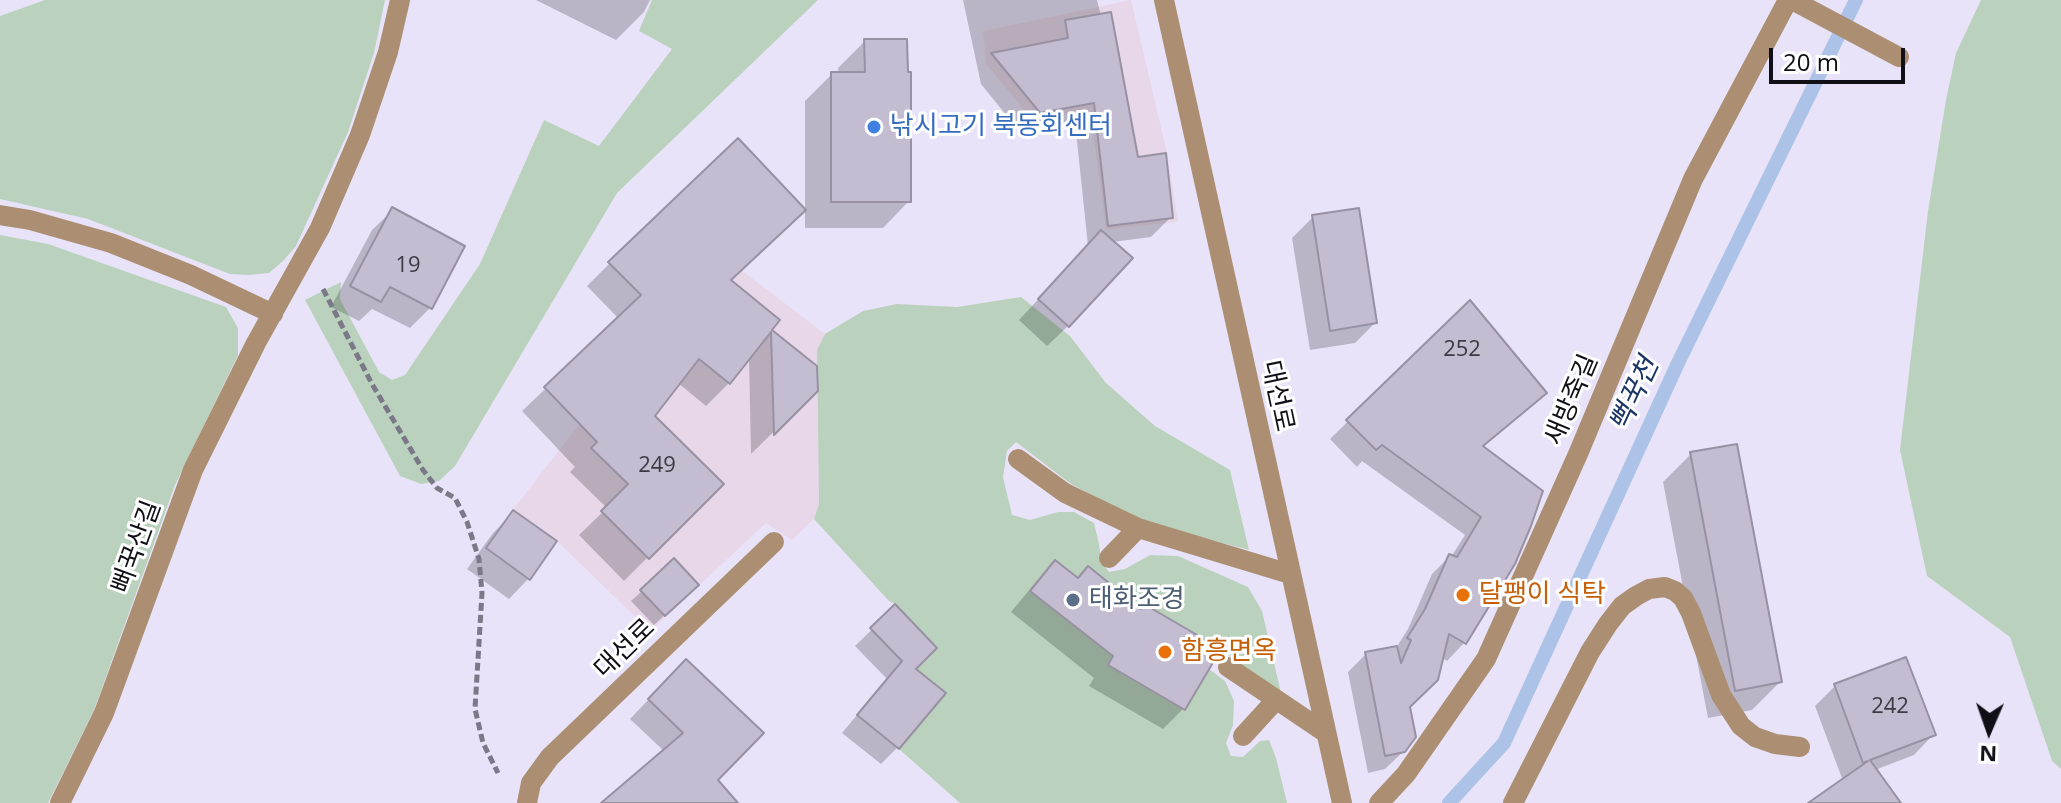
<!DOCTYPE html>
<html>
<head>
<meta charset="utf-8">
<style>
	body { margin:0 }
	#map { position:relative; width:2061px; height:803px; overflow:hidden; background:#e8e3f9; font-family:"Open Sans",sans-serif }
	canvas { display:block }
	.north { position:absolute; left:1949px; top:691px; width:80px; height:80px; -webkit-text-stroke:6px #fff; paint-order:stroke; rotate:182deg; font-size:22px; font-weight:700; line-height:32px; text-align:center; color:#100f16 }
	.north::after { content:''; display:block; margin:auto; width:28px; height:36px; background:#100f16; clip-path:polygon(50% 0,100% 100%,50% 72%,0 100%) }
	.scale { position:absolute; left:1769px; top:48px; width:136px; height:36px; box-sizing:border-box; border:4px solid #100f16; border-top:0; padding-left:10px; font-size:24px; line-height:28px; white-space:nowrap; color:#100f16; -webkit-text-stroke:6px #fff; paint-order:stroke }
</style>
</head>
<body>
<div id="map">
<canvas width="2061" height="803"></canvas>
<div class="north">N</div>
<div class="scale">20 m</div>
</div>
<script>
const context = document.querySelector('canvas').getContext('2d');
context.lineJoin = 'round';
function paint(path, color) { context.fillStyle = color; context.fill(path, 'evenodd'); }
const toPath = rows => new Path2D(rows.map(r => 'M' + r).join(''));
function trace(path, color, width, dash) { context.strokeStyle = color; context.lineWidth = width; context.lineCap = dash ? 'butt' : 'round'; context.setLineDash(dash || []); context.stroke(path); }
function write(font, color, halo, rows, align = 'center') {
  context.font = font + ' "Open Sans","Noto Sans KR",sans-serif'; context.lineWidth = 6; context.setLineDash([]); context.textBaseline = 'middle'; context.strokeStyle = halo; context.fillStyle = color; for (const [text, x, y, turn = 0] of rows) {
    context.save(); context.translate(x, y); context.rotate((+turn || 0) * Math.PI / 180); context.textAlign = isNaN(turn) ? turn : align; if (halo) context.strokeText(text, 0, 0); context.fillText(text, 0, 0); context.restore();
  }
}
paint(toPath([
	[1131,0,1167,153,1178,222,1106,229,1090,110,1033,121,986,64,983,31],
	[741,270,825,334,817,350,819,504,814,519,792,540,766,523,650,631,557,541,513,510,579,424]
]), '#e7d7e9');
paint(toPath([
	[45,0,385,0,374,53,348,132,296,246,283,261,269,273,249,275,230,274,88,219,0,199,0,16],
	[652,0,818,0,617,193,455,466,439,481,421,484,400,476,305,300,341,282,340,299,379,372,392,380,405,375,480,264,544,120,599,146,672,49,639,31],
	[1981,0,2061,0,2061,769,2052,761,2010,637,1927,576,1900,450,1928,211,1946,100,1956,53],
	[0,235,48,244,226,307,238,328,238,355,175,485,94,710,48,803,0,803],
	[1021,297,1070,336,1106,383,1155,426,1230,470,1249,550,1143,522,1071,484,1016,442,1007,451,1003,477,1012,515,1030,520,1058,512,1074,512,1094,523,1099,544,1101,561,1109,572,1125,569,1150,555,1178,556,1248,587,1262,611,1281,693,1221,649,1144,604,1209,669,1225,681,1234,701,1233,725,1226,743,1231,756,1243,757,1260,741,1269,740,1276,758,1287,803,960,803,899,749,945,694,916,668,937,647,895,604,889,601,814,519,819,504,817,350,825,334,863,311,897,304,957,307]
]), '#bad2bd');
paint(toPath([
	[536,0,650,0,644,12,616,40],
	[963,0,1097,0,1137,159,1171,217,1151,237,1112,242,1068,326,1047,346,1019,320,1088,246,1075,122,1020,132,981,84],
	[865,41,909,201,883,228,805,228,805,101,832,74,839,74,838,68],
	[393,210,463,247,430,308,410,328,372,309,359,321,331,307,372,230],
	[1313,217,1375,323,1355,343,1310,350,1292,238],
	[610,263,729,281,770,331,815,367,816,390,751,454,749,357,729,383,706,406,678,383,652,417,721,484,624,581,579,535,607,508,570,472,575,467,522,411,619,319,587,286],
	[1469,303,1544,392,1527,410,1481,447,1541,492,1464,643,1447,661,1441,657,1408,707,1404,751,1385,769,1368,773,1348,672,1366,654,1396,648,1408,629,1432,574,1449,557,1451,557,1465,535,1362,461,1357,467,1330,439],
	[1691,454,1780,682,1752,710,1708,718,1663,482],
	[513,513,529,578,509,599,467,569,493,533],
	[1056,562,1077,580,1183,709,1163,729,1089,686,1094,678,1011,612,1035,583],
	[642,591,686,595,654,625,631,601],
	[895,607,913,669,943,694,897,748,881,764,842,733,887,679,855,646],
	[667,680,716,780,735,803,604,803,664,751,630,719],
	[1835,686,1934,734,1914,755,1875,770,1885,803,1812,803,1843,781,1815,706]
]), '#0003');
trace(toPath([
	[1449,803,1504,743,1678,363,1856,0]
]), '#acc2e7', 14);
const building = toPath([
	[1111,12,1138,157,1166,153,1173,218,1108,226,1094,103,1040,113,991,53,1068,38,1065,20,1111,12],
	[864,39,907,39,908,72,911,72,911,202,831,202,831,72,865,72,864,39],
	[738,138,806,210,731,280,780,320,772,330,817,366,818,391,774,435,771,332,730,384,699,359,655,416,724,484,649,559,601,511,628,484,591,448,597,442,544,387,641,295,608,262,738,138],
	[392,207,465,246,432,309,390,287,381,302,350,286,392,207],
	[1359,208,1377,323,1330,331,1312,215,1359,208],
	[1101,230,1133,258,1069,327,1038,299,1101,230],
	[1470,300,1547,393,1483,446,1543,491,1531,526,1515,564,1466,644,1449,634,1438,680,1410,707,1416,737,1405,752,1385,756,1365,652,1397,646,1401,663,1411,640,1407,638,1425,609,1449,554,1457,557,1481,517,1382,445,1376,450,1346,420,1470,300],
	[1737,444,1782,682,1735,691,1690,452,1737,444],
	[513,510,557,541,530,580,486,548,513,510],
	[674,558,699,585,665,616,640,590,674,558],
	[1055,560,1078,578,1088,566,1141,609,1144,604,1221,649,1185,710,1108,665,1113,656,1030,591,1055,560],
	[895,604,937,648,916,669,946,693,899,749,857,715,902,661,870,628,895,604],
	[1906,657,1936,735,1870,760,1901,803,1808,803,1868,761,1863,763,1834,684,1906,657],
	[686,659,764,733,718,780,738,803,601,803,683,733,648,699,686,659]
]);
paint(building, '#c4bcd0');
trace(building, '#9891a4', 2);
trace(toPath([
	[323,289,372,384,423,470,437,488,455,498,467,522,479,559,482,593,475,709,483,743,498,773]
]), '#7b7887', 5, [8, 4]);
trace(toPath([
	[1164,0,1342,803],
	[1792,0,1899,57],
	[0,215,30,220,111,243,191,275,273,314],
	[1018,459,1065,493,1138,528,1290,574],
	[1109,558,1138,528],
	[1228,667,1326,733],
	[1243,736,1276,700],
	[60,803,104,713,193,470,256,343,320,228,360,135,388,52,400,0],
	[527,803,531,783,550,757,774,542],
	[1379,803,1406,774,1486,659,1578,454,1693,179,1788,0],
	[1513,803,1590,652,1608,624,1622,606,1636,596,1649,589,1665,587,1675,591,1683,598,1691,613,1721,695,1741,726,1755,737,1775,744,1800,747]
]), '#ac8f73', 20);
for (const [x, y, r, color] of [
	[874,127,8,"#3f7fe0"],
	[1463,595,8,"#e8710a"],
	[1073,600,8,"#5c6f8a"],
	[1165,652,8,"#e8710a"]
]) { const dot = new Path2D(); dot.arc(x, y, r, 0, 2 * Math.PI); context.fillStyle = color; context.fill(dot); trace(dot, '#fff', 3); }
write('22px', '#3d3a44', null, [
	["19",408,266],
	["252",1462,350],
	["249",657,466],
	["242",1890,707]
]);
write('26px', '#366cbe', '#fff', [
	["낚시고기 북동회센터",890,127]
], 'left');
write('26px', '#100f16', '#fff', [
	["대선로",1277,396,78],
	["새방죽길",1572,400,-67],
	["뻐꾹산길",137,547,-70],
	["대선로",625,649,-44]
]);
write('26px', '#c56008', '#fff', [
	["달팽이 식탁",1479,595],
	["함흥면옥",1181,652]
], 'left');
write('26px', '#4e5e75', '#fff', [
	["태화조경",1089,600]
], 'left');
write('italic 28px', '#1a3563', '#fff', [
	["뻑꾹천",1635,395,-65]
]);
</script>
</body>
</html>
